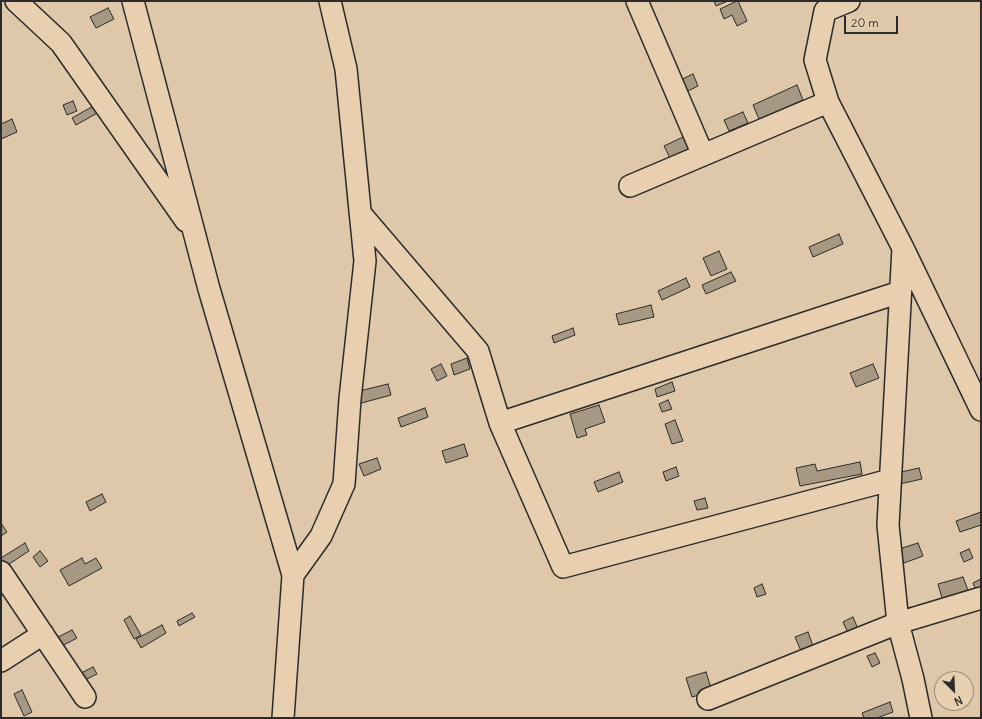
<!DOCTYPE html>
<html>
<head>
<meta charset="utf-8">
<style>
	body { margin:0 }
	#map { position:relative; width:982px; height:719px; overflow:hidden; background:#dfc8aa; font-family:Delius,sans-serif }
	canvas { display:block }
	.frame { position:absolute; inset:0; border:2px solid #2b2b2b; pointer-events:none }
	.north { position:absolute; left:934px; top:671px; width:40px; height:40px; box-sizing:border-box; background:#e7cfaf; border:1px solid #9c8d7a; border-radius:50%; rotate:156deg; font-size:11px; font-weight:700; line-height:16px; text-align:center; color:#2b2b2b }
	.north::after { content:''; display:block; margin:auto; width:14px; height:18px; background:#2b2b2b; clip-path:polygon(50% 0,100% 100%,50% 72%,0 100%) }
	.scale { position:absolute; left:844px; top:16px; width:54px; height:18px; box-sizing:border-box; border:2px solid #2b2b2b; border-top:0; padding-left:5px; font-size:12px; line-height:14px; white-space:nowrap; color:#2b2b2b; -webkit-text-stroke:3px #e7cfaf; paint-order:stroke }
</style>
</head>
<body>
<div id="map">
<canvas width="982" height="719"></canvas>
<div class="frame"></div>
<div class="north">N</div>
<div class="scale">20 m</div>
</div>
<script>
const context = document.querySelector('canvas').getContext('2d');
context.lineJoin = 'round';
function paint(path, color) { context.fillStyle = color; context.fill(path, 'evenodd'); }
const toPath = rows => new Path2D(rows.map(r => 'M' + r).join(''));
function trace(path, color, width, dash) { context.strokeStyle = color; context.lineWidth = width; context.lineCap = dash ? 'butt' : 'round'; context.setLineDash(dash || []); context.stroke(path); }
const building = toPath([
	[714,1,728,1,716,6,714,1],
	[737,1,738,1,747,21,737,26,732,15,724,19,720,9,737,1],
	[108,8,114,19,96,28,90,17,108,8],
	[693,74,698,86,682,94,676,82,693,74],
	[797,85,803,100,759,119,753,105,797,85],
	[73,101,77,111,67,115,63,105,73,101],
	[97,104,101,111,76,125,72,118,97,104],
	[743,112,748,123,729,131,724,120,743,112],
	[12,119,17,132,1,139,1,124,12,119],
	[683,137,690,151,671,160,664,146,683,137],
	[839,234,843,244,813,257,809,247,839,234],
	[719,251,727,269,711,276,703,258,719,251],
	[731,272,736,281,706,294,702,285,731,272],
	[686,278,690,287,662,300,658,291,686,278],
	[651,305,654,317,619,325,616,314,651,305],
	[573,328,575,335,554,343,552,336,573,328],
	[467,358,470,369,454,375,451,364,467,358],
	[441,364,447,376,437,381,431,369,441,364],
	[873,364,879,378,856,387,850,373,873,364],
	[672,382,675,391,657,397,655,389,672,382],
	[388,384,391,395,358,404,355,392,388,384],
	[668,400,672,409,662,412,659,404,668,400],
	[599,405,605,422,585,429,587,435,577,438,570,414,599,405],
	[425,408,428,417,401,427,398,418,425,408],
	[675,420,683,441,672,444,665,424,675,420],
	[464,444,468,456,446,463,442,451,464,444],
	[377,458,381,469,364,476,359,464,377,458],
	[860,462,862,474,800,486,796,468,815,464,817,471,860,462],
	[676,467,679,476,666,481,663,472,676,467],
	[919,468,922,479,895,485,892,474,919,468],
	[619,472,623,482,598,492,594,482,619,472],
	[102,494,106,502,90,511,86,502,102,494],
	[705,498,708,508,697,510,694,501,705,498],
	[981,512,981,525,960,532,956,521,981,512],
	[1,523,7,532,1,536,1,523],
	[25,543,29,551,6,566,1,558,25,543],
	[918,543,923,556,904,563,899,549,918,543],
	[969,549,973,558,964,562,960,553,969,549],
	[40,551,48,561,40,567,33,557,40,551],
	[82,558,85,564,96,558,102,568,69,586,60,570,82,558],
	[963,577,969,593,943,601,938,584,963,577],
	[981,579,981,591,977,593,973,583,981,579],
	[762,584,766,594,757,597,754,588,762,584],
	[192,613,195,617,179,626,177,621,192,613],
	[130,616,141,635,134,639,124,620,130,616],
	[853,617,858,629,848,633,843,622,853,617],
	[162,625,166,633,141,648,136,639,162,625],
	[72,630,77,638,60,647,56,638,72,630],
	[808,632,813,646,801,651,795,637,808,632],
	[875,653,880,663,872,667,867,656,875,653],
	[93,667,97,674,83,681,79,674,93,667],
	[706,672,712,691,692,697,686,678,706,672],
	[22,690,32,712,24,716,14,694,22,690],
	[890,702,893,712,877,718,864,718,862,713,890,702]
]);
paint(building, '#a79883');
trace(building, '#2b2b2b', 1);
const minor = toPath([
	[16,1,61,43,186,221],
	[133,1,209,289,293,575,283,718],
	[637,1,703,155],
	[849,1,825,11,815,60,828,102,903,248,981,410],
	[630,186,828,102],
	[360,213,478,351,500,423,563,567,890,480],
	[903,248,888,525,898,623,913,679,921,718],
	[500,423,900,292],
	[1,572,85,697],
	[293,575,321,536,344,484,350,399,365,261,346,69,330,1],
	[1,661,43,634],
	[708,699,898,623,981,598]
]);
trace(minor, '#2b2b2b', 24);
trace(minor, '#e7cfaf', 21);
</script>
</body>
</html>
